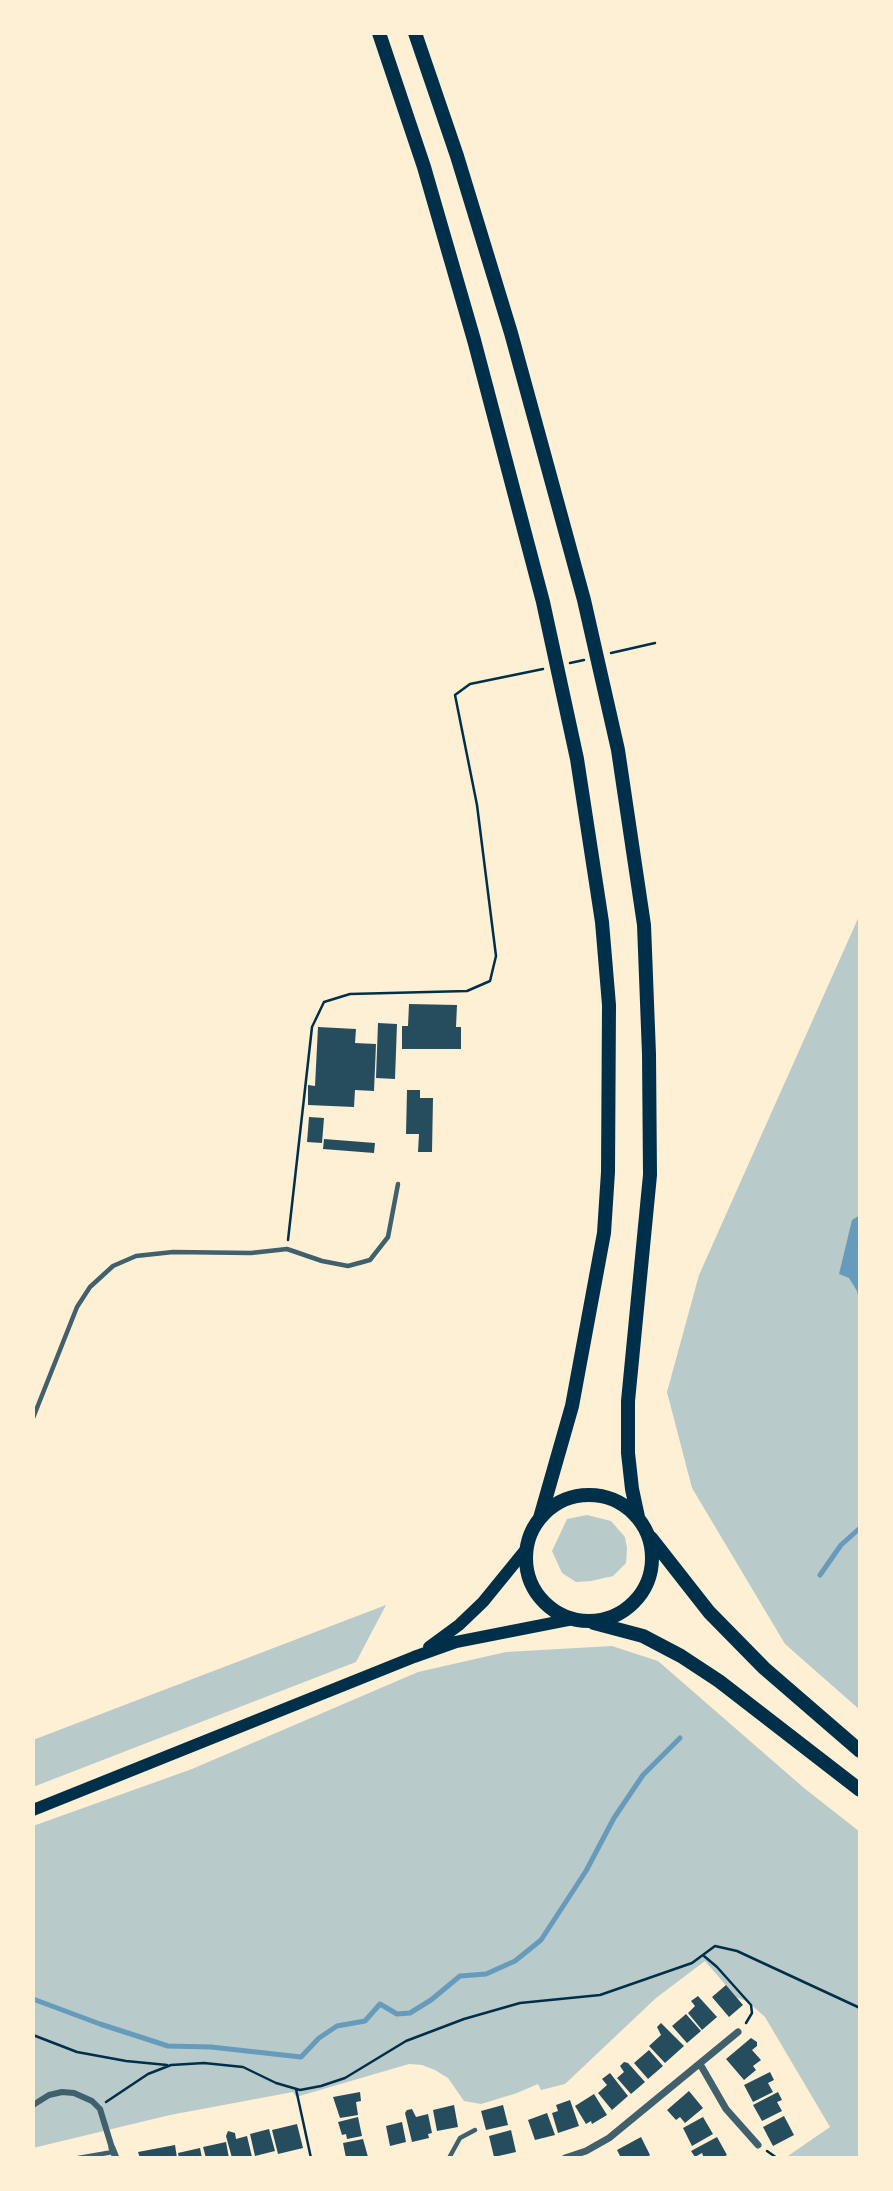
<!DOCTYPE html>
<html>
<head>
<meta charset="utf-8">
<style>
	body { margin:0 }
	#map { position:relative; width:893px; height:2191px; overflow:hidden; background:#fdf0d5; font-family:Raleway,sans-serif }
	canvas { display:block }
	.frame { position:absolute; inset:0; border:35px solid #fdf0d5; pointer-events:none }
</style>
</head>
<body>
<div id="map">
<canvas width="893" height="2191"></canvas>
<div class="frame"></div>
</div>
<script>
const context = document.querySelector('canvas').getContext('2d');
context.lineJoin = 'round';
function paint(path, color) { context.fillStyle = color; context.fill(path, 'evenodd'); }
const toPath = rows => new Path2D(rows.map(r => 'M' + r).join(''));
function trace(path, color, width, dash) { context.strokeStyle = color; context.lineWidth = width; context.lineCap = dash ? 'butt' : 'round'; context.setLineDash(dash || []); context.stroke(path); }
paint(toPath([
	[860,914,860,1710,785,1644,692,1488,667,1392,699,1275],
	[587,1515,611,1521,625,1537,627,1548,626,1563,613,1576,591,1581,576,1582,562,1573,552,1551,567,1519],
	[386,1605,356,1662,33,1787,33,1740],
	[612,1646,658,1661,804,1788,860,1832,860,2158,785,2158,830,2127,765,2017,748,2002,736,1997,705,1961,656,1998,565,2084,541,2090,538,2084,517,2093,481,2104,464,2101,448,2078,435,2070,422,2065,409,2064,296,2097,293,2092,170,2115,33,2148,33,1826,192,1769,418,1672,506,1652]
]), '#b9caca');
paint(toPath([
	[860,1215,860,1304,857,1291,849,1278,839,1274,852,1220]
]), '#669bbc');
trace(toPath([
	[820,1575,841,1545,860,1528],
	[33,1999,100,2024,168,2046,211,2047,301,2057,319,2038,337,2026,365,2021,380,2004,397,2014,410,2013,431,2000,460,1976,486,1974,515,1961,541,1940,586,1871,614,1818,643,1775,680,1738]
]), '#669bbc', 5);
paint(toPath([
	[409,1004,457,1005,456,1027,461,1027,461,1049,402,1049,402,1026,408,1026],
	[378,1023,397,1024,395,1079,376,1078],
	[318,1027,356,1029,355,1043,376,1044,374,1091,355,1090,354,1107,308,1105,308,1085,315,1086],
	[407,1090,420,1090,420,1098,433,1098,432,1152,418,1152,419,1134,406,1134],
	[309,1117,324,1118,322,1143,307,1142],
	[324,1139,375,1143,374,1153,323,1149],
	[726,1985,743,2005,729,2017,712,1997],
	[698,1996,717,2017,702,2030,688,2013,695,2006,691,2001],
	[686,2014,701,2031,687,2043,672,2026],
	[661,2023,684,2046,665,2063,649,2046,661,2035,657,2027],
	[751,2038,757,2042,757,2046,752,2050,761,2060,753,2066,756,2070,744,2080,726,2059],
	[649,2050,663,2066,648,2079,634,2063],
	[624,2062,628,2063,645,2082,631,2094,617,2078,624,2072,620,2066],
	[770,2072,774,2080,768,2083,773,2092,753,2102,744,2085],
	[610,2073,628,2096,612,2110,598,2093,607,2085,602,2079],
	[689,2091,703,2108,685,2123,680,2117,676,2120,667,2110],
	[360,2092,361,2101,356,2102,358,2115,340,2118,333,2097],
	[778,2092,782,2100,777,2102,782,2111,762,2121,753,2105],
	[594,2094,607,2115,592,2124,591,2121,586,2124,575,2106],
	[570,2100,579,2126,558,2133,552,2113,558,2111,556,2105],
	[454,2105,458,2127,437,2131,433,2110],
	[503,2105,508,2125,486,2130,481,2111],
	[412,2109,416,2117,428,2114,432,2133,428,2134,429,2138,412,2142,405,2113,407,2110],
	[547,2113,555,2135,535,2140,528,2120],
	[784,2116,794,2135,773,2146,763,2127],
	[358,2117,362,2136,347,2139,346,2134,342,2135,338,2122],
	[703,2117,713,2134,692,2146,683,2128],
	[402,2122,406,2142,390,2146,386,2126],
	[297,2124,303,2148,278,2154,272,2130],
	[269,2129,275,2151,255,2156,250,2134],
	[511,2130,516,2152,494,2157,489,2136],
	[228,2131,235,2133,236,2139,247,2136,252,2157,232,2158,226,2136],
	[641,2137,650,2155,646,2158,621,2158,617,2150],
	[717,2137,727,2155,721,2158,704,2158,702,2153,695,2157,691,2151],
	[363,2139,368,2157,346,2158,343,2143],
	[226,2142,229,2158,206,2158,203,2147],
	[175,2145,177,2158,140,2158,138,2152],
	[200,2148,202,2158,179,2158,178,2153]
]), '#264d5e');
trace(toPath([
	[611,653,655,643],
	[570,663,584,660],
	[288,1240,312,1027,324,1002,350,994,467,991,490,981,496,956,477,805,455,695,470,684,543,669],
	[704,1956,717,1967,751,2005,752,2013,746,2023],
	[33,2035,77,2052,126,2061,167,2065],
	[296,2089,311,2158],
	[106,2102,148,2074,171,2065,204,2063,243,2067,276,2083,300,2090,321,2086,345,2078,406,2041,464,2019,520,2003,600,1995,692,1963,715,1946,737,1951,860,2008],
	[767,2151,777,2158]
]), '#003049', 2.5);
trace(toPath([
	[33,1418,77,1307,90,1287,113,1266,136,1256,173,1252,251,1253,287,1249,322,1261,348,1266,370,1260,388,1237,398,1184],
	[78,2158,113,2152],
	[449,2158,460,2138,475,2130]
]), '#3f606c', 4.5);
trace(toPath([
	[33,2105,49,2095,62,2092,74,2093,92,2101,100,2109,112,2148]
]), '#3f606c', 6);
trace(toPath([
	[700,2064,726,2109,758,2145],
	[112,2148,116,2158],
	[565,2158,586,2151,609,2138,738,2032]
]), '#3f606c', 7);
trace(toPath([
	[429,1647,459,1625,483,1602,527,1548],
	[33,1810,414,1657,456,1642,573,1619]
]), '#003049', 12);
trace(toPath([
	[379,33,424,167,474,340,543,602,577,759,602,922,609,1005,608,1172,604,1233,572,1406,540,1518],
	[415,33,457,156,511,333,584,600,618,750,644,925,649,1054,650,1175,628,1401,628,1453,632,1489,638,1517],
	'526 1558a63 63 0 1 1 126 0a63 63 0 1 1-126 0Z',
	[651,1538,709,1612,764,1668,860,1751],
	[594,1623,643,1636,681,1656,719,1681,860,1790]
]), '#003049', 14);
</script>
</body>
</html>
